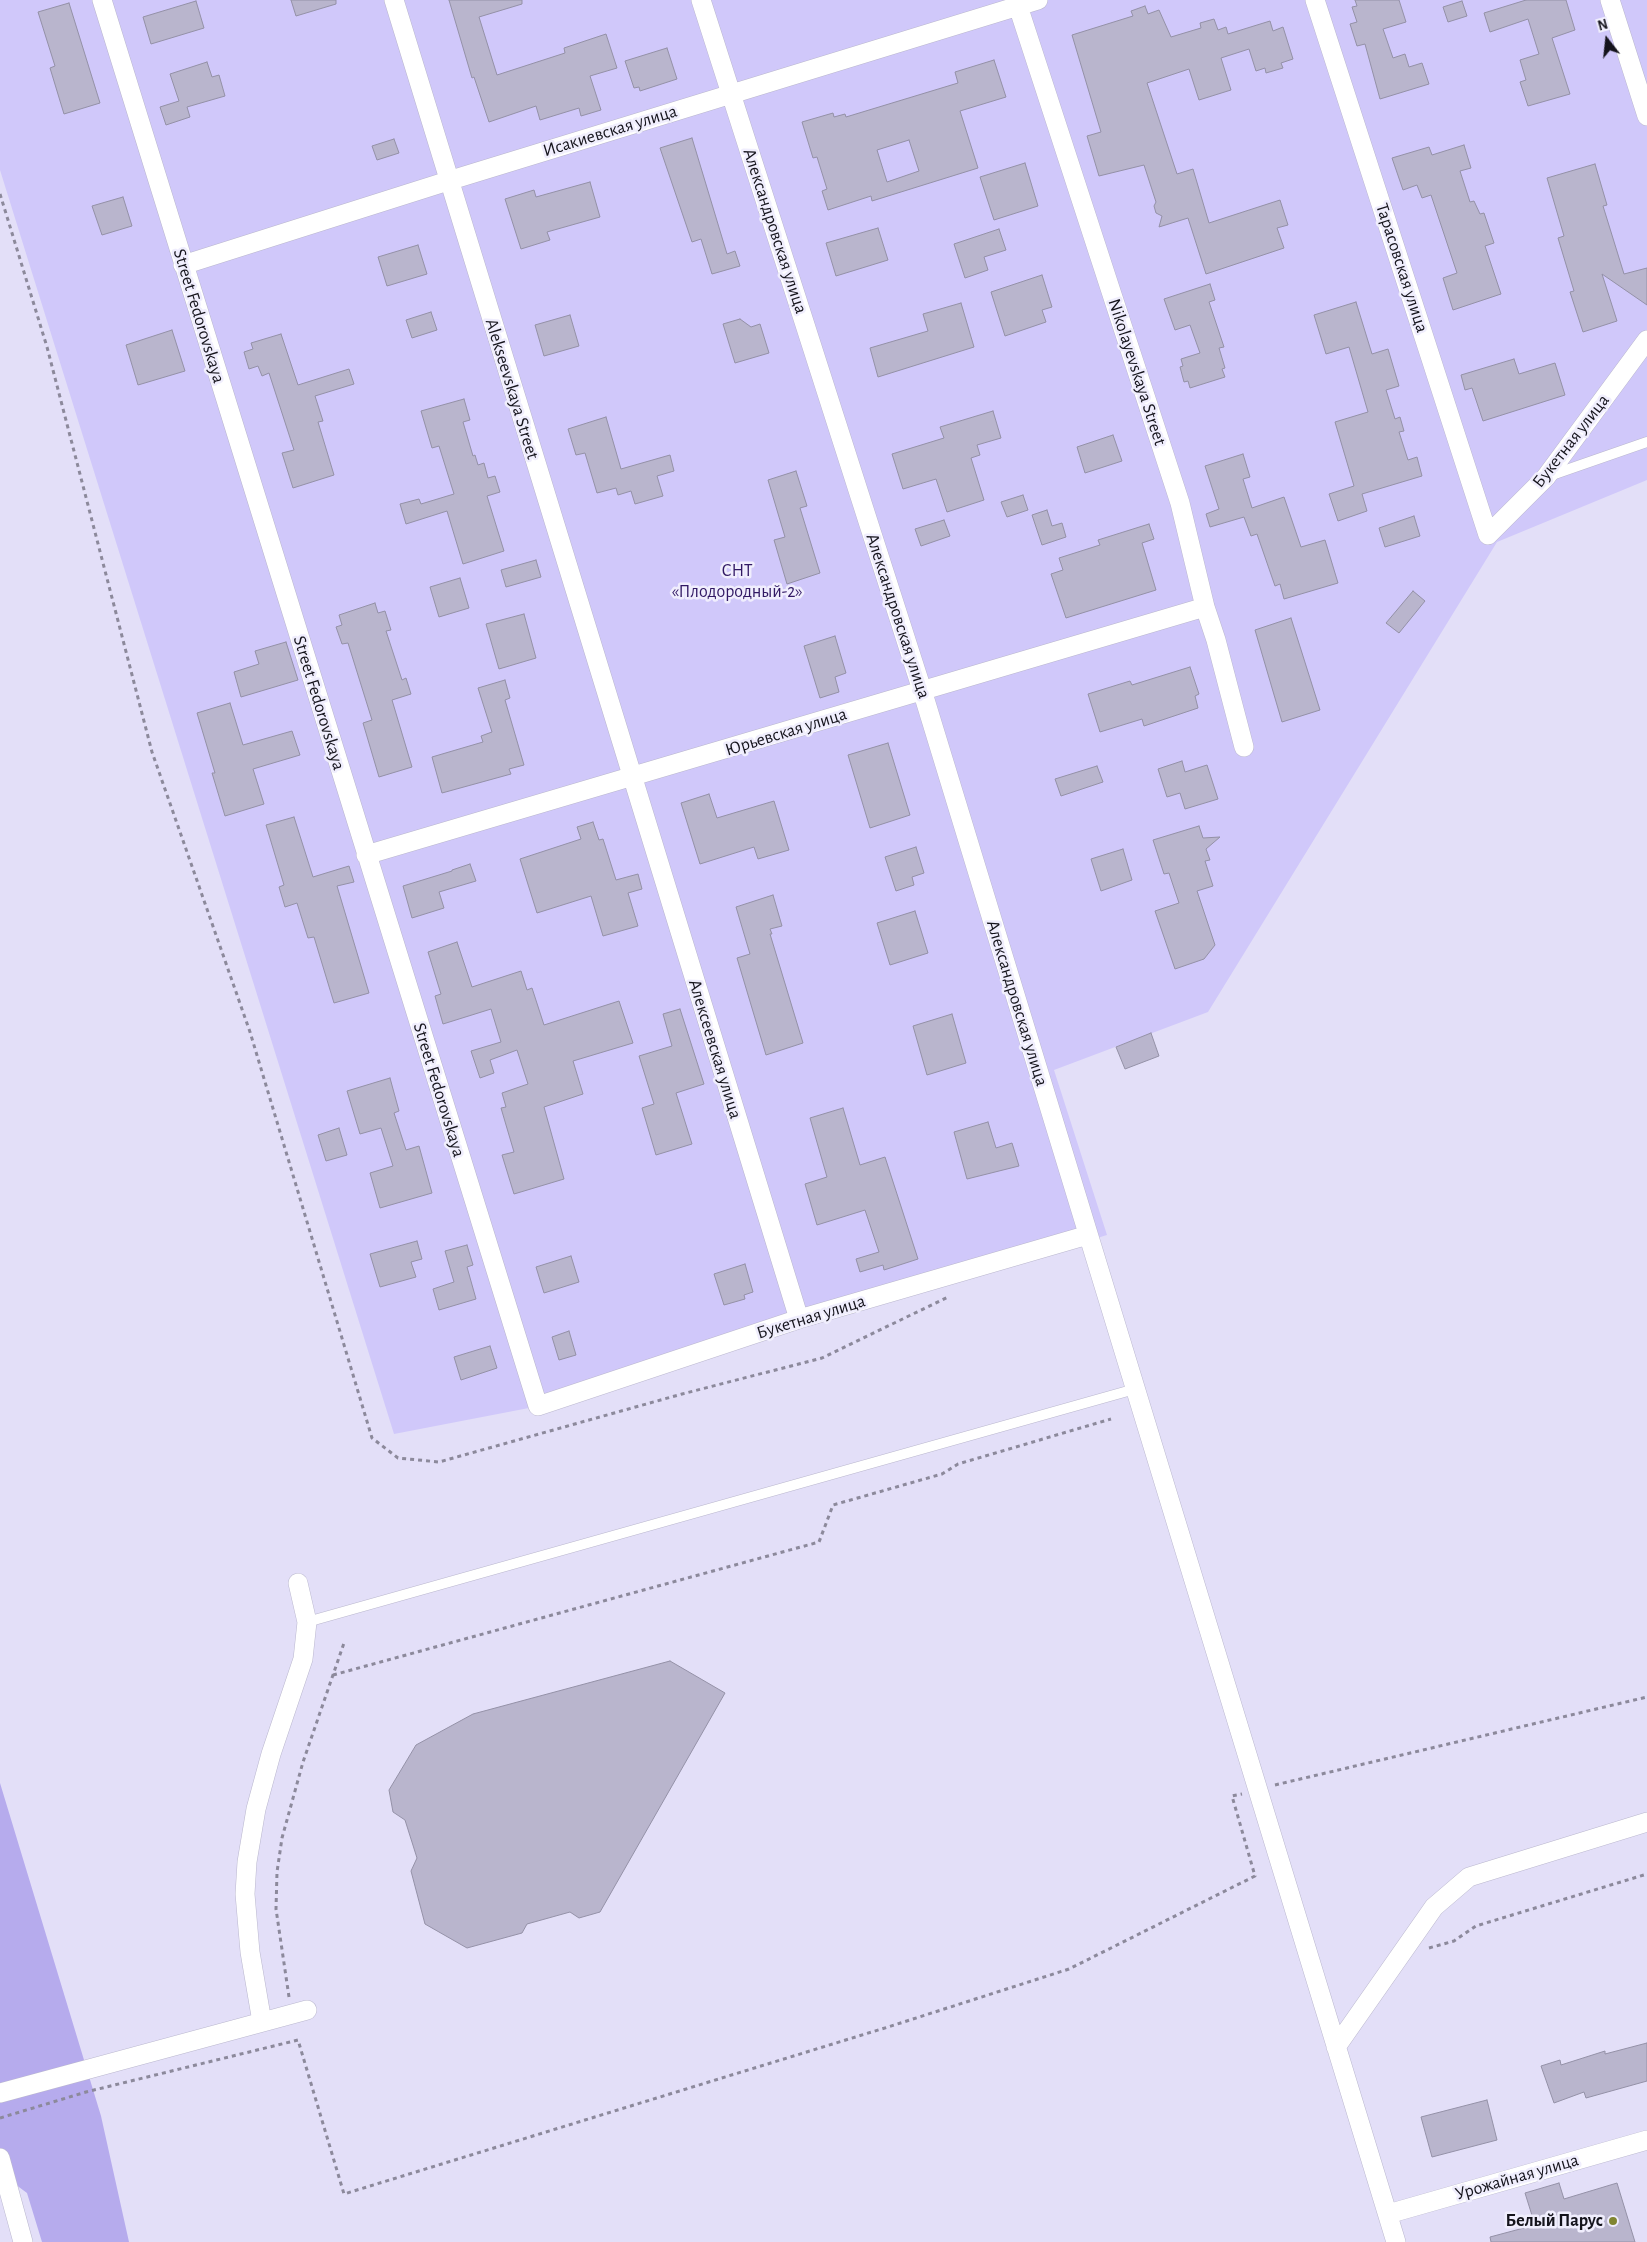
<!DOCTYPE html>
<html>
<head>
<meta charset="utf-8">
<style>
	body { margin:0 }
	#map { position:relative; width:1647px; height:2242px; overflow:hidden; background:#e3dff8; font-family:"Alegreya Sans",sans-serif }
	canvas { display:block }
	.north { position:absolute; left:1582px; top:15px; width:50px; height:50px; -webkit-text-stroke:4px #f0eefd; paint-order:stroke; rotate:344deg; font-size:14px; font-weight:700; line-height:20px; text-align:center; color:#15141c }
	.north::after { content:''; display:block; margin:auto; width:18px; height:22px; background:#15141c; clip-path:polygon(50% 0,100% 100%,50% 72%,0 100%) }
</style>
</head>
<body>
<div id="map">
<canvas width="1647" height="2242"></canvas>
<div class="north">N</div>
</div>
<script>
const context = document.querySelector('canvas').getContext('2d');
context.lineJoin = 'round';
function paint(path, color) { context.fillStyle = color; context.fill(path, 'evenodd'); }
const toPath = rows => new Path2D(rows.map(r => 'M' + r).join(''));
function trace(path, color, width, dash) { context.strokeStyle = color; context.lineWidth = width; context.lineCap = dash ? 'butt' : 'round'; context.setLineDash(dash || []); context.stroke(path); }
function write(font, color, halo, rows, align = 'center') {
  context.font = font + ' "Alegreya Sans",sans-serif'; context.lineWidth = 5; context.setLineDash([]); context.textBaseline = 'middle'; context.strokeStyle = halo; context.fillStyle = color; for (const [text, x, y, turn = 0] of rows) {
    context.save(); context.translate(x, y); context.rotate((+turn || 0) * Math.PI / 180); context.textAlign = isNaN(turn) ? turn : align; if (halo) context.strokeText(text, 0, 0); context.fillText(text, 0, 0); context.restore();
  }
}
paint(toPath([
	[0,0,1647,0,1647,480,1497,542,1208,1012,1054,1070,1107,1235,560,1402,394,1434,0,170]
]), '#d0c8fa');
paint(toPath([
	[0,1783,101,2116,129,2242,42,2242,27,2193,0,2173]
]), '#b6abed');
const building = toPath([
	[291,0,336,0,336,4,296,16,291,0],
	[449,0,522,0,522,4,479,17,497,75,565,53,564,48,606,34,617,68,590,76,601,110,581,116,579,108,540,120,536,106,489,122,474,77,472,78,449,0],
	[1355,0,1399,0,1406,22,1383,29,1393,58,1405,54,1409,67,1422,63,1429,84,1380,99,1365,44,1357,46,1350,24,1357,22,1352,7,1357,6,1355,0],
	[1526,0,1566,0,1575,30,1552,38,1570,94,1528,106,1520,82,1526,80,1520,60,1539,54,1528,19,1490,32,1484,13,1526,0],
	[196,1,204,28,151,44,143,17,196,1],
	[1462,1,1467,16,1448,22,1443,7,1462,1],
	[69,3,100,103,64,114,50,68,55,66,38,12,69,3],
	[1145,6,1148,14,1159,10,1171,37,1201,28,1200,23,1214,19,1218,30,1226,27,1228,34,1270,21,1273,31,1283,27,1293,59,1281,63,1283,68,1266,73,1265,68,1256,71,1249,49,1221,58,1231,90,1199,100,1189,69,1147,83,1177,174,1193,169,1209,223,1280,200,1288,225,1277,228,1284,248,1206,274,1188,218,1159,227,1162,216,1156,213,1154,206,1156,202,1144,165,1099,176,1087,136,1101,132,1072,35,1133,16,1131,11,1145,6],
	[667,48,677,79,640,91,639,87,634,88,625,61,667,48],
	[994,60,1006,97,960,111,978,168,872,201,871,196,828,210,822,191,827,189,817,157,813,158,802,122,833,113,834,117,845,114,846,117,958,83,955,72,994,60],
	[909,140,919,171,887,182,877,150,909,140],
	[207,62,212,77,219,75,225,96,187,107,190,117,166,125,160,107,179,101,170,74,207,62],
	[692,138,727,254,735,251,740,266,712,274,701,239,692,242,660,148,692,138],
	[394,139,399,153,377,160,372,146,394,139],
	[1464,145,1471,168,1460,171,1470,202,1474,201,1480,214,1484,213,1494,243,1485,246,1501,294,1453,310,1443,278,1457,273,1431,195,1422,198,1417,185,1403,190,1392,158,1429,147,1432,155,1464,145],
	[1025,163,1038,206,994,220,980,177,1025,163],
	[1595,164,1607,205,1603,206,1624,274,1647,268,1647,305,1602,274,1617,321,1583,332,1570,292,1574,291,1558,238,1564,236,1547,178,1595,164],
	[590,182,600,217,547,232,550,240,521,249,505,199,534,190,536,197,590,182],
	[123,197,132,226,102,235,92,206,123,197],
	[878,228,888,260,836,276,826,243,878,228],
	[999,229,1006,250,984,257,988,270,965,278,954,244,999,229],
	[418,245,427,274,387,286,378,257,418,245],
	[1042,275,1052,307,1042,310,1046,322,1005,336,991,292,1042,275],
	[1210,284,1215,300,1209,302,1224,347,1219,348,1225,368,1222,369,1225,377,1190,388,1188,381,1184,382,1180,367,1183,366,1181,359,1200,353,1190,325,1175,330,1164,299,1210,284],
	[1356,302,1372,354,1388,349,1399,386,1386,390,1395,419,1400,417,1404,431,1399,432,1408,460,1417,457,1422,476,1362,494,1367,511,1338,521,1329,494,1354,486,1335,422,1368,412,1349,347,1326,354,1314,315,1356,302],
	[961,303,974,347,878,377,870,348,928,331,923,314,961,303],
	[431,312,437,330,412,338,406,320,431,312],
	[570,315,579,346,544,356,535,325,570,315],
	[740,319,751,327,760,324,769,353,735,363,723,324,740,319],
	[172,330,185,371,138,385,126,345,172,330],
	[281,334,298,385,349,369,354,384,315,396,323,421,318,422,334,475,293,488,282,453,294,450,269,373,262,376,258,366,249,369,244,352,253,349,251,343,281,334],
	[1514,359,1519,374,1555,363,1565,395,1483,421,1472,388,1465,390,1461,375,1514,359],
	[464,399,470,420,463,422,473,456,475,455,478,465,484,463,488,478,495,476,500,492,487,496,504,551,463,564,447,511,406,524,400,504,419,499,421,504,454,494,439,446,432,448,421,411,464,399],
	[993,411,1001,438,977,445,980,455,971,458,984,500,947,512,936,479,903,489,892,454,944,438,940,427,993,411],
	[606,417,621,469,670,455,674,471,657,476,663,496,635,504,631,491,618,495,616,488,597,493,585,453,576,455,568,429,606,417],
	[1113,435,1122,461,1085,473,1077,447,1113,435],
	[1243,454,1250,477,1243,479,1252,508,1284,497,1301,547,1325,540,1338,583,1284,599,1280,584,1275,586,1257,534,1251,536,1244,517,1210,527,1206,514,1219,509,1205,466,1243,454],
	[796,471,807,506,800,508,820,573,787,584,774,540,785,537,768,480,796,471],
	[1023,495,1028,510,1007,517,1001,502,1023,495],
	[1047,510,1052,526,1062,523,1066,537,1042,545,1032,515,1047,510],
	[1414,516,1420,536,1385,547,1379,528,1414,516],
	[944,520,950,536,921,546,915,529,944,520],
	[1149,524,1154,539,1142,543,1156,590,1066,618,1051,574,1063,570,1059,558,1100,545,1098,540,1149,524],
	[536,560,541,577,506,587,501,570,536,560],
	[460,578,469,608,439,617,430,587,460,578],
	[1413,591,1425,601,1399,633,1386,623,1413,591],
	[375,603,378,613,385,611,391,630,386,631,402,680,406,678,411,694,392,700,412,767,379,777,363,723,372,720,348,643,342,644,336,627,342,625,339,615,375,603],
	[524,614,536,658,499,669,486,624,524,614],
	[1291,618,1320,710,1282,722,1255,630,1291,618],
	[835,636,846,673,835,677,839,692,820,698,804,646,835,636],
	[286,642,298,680,241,697,234,672,259,664,255,651,286,642],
	[1190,667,1199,694,1195,696,1198,708,1144,726,1142,719,1100,732,1088,694,1130,681,1132,685,1190,667],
	[505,680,510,698,505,700,524,765,509,769,511,774,442,793,432,757,483,742,481,736,492,732,478,688,505,680],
	[230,703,243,745,292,731,300,755,253,769,264,804,225,816,212,773,215,773,197,713,230,703],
	[888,743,910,815,870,828,848,755,888,743],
	[1182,761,1185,772,1207,765,1218,799,1185,809,1180,793,1167,797,1158,769,1182,761],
	[1097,766,1103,782,1061,796,1055,779,1097,766],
	[709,794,717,818,774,801,789,850,758,859,754,847,700,864,681,803,709,794],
	[294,817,313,877,349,866,354,882,337,886,369,993,334,1003,314,937,308,938,297,903,285,907,279,887,284,885,266,825,294,817],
	[593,822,599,840,603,839,616,880,638,874,642,889,628,893,638,926,603,936,591,896,537,913,520,859,581,839,577,827,593,822],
	[1199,826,1203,838,1220,837,1206,849,1210,860,1205,861,1213,886,1197,891,1215,945,1204,959,1175,969,1155,911,1179,903,1169,873,1164,874,1153,840,1199,826],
	[916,847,924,873,912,877,914,885,896,891,885,857,916,847],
	[1123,849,1132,880,1101,891,1091,859,1123,849],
	[470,864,476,881,439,892,444,908,412,918,403,886,452,871,452,870,470,864],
	[773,895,782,926,770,929,772,934,770,934,803,1043,766,1055,737,958,750,954,736,907,773,895],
	[915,911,928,953,890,965,877,923,915,911],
	[457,942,472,987,521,971,527,990,532,988,544,1025,619,1001,633,1043,573,1061,583,1094,544,1107,564,1179,514,1194,502,1155,514,1152,501,1108,506,1107,502,1093,528,1084,517,1050,490,1060,494,1073,480,1078,471,1051,501,1042,491,1009,443,1024,435,996,441,994,428,952,457,942],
	[680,1009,704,1084,676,1093,692,1144,656,1155,642,1108,654,1104,639,1056,672,1046,663,1014,680,1009],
	[952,1014,966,1063,927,1075,913,1026,952,1014],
	[1151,1033,1159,1056,1125,1069,1116,1047,1151,1033],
	[390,1078,399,1111,394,1113,406,1150,419,1146,432,1193,380,1208,370,1173,393,1166,381,1128,360,1134,347,1091,390,1078],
	[843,1108,860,1165,885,1157,918,1259,884,1270,883,1265,860,1272,856,1259,879,1252,865,1210,817,1225,805,1184,827,1177,810,1118,843,1108],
	[988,1122,996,1148,1012,1143,1019,1166,967,1179,954,1132,988,1122],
	[339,1128,347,1155,326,1161,318,1135,339,1128],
	[417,1241,422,1259,411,1262,416,1277,380,1287,370,1254,417,1241],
	[467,1245,473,1265,467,1267,476,1299,439,1310,433,1289,454,1282,445,1251,467,1245],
	[571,1256,579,1282,544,1293,536,1267,571,1256],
	[745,1264,753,1292,744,1295,745,1299,724,1305,714,1274,745,1264],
	[569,1331,576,1355,559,1360,552,1337,569,1331],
	[490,1346,497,1368,461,1380,454,1357,490,1346],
	[670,1661,725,1693,600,1912,579,1918,570,1912,527,1924,522,1933,467,1948,425,1924,411,1871,417,1858,405,1820,393,1812,389,1790,416,1745,473,1714,670,1661],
	[1647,2043,1647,2081,1586,2098,1584,2092,1554,2103,1541,2066,1560,2060,1561,2065,1605,2051,1605,2054,1647,2043],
	[1487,2100,1497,2140,1432,2157,1421,2117,1487,2100],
	[1559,2183,1564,2199,1617,2183,1635,2242,1491,2242,1490,2237,1535,2225,1525,2193,1559,2183]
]);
paint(building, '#b9b5cd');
trace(building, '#9491a7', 1);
const lane = toPath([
	[1549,476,1647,442],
	[307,1622,1135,1389]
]);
const street = toPath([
	[102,0,538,1406,799,1319,1088,1235],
	[394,0,799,1319],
	[701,0,922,690,1396,2242],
	[1018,0,1018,6,1180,503,1205,607,1216,640,1244,747],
	[1315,0,1488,535,1546,477,1647,340],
	[1610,0,1647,116],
	[183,265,448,181,1038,0],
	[366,855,1205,607],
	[262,2022,250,1952,245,1894,247,1862,256,1809,271,1754,303,1659,307,1622,298,1583],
	[1336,2047,1434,1907,1469,1877,1647,1822],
	[0,2093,307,2010],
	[0,2158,23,2242],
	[1388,2214,1647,2140]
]);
trace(lane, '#bab7ce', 11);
trace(street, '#bab7ce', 20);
trace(toPath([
	[0,194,47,347,152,752,250,1032,372,1438,398,1458,439,1462,682,1394,822,1358,948,1297],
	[333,1675,819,1542,833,1505,942,1474,958,1464,1111,1419],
	[1275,1785,1647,1697],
	[1429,1948,1454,1941,1476,1926,1647,1874],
	[289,1997,276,1909,277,1872,282,1838,303,1762,344,1643],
	[0,2118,86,2092,298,2040,344,2194,888,2027,1069,1969,1255,1876,1232,1796,1242,1794]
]), '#8c899b', 3, [4, 4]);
trace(lane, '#fff', 10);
trace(street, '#fff', 19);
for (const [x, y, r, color] of [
	[1613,2221,5,"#808530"]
]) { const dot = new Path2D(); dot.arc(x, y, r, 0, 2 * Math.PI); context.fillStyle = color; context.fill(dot); trace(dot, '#f0eefd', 2); }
write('18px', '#15141c', '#f0eefd', [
	["Исакиевская улица",610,131,-17],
	["Александровская улица",775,231,72],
	["Тарасовская улица",1402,268,72],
	["Street Fedorovskaya",199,316,73],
	["Nikolayevskaya Street",1137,372,72],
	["Alekseevskaya Street",512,389,73],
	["Букетная улица",1571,441,-52],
	["Александровская улица",898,616,72],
	["Street Fedorovskaya",319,703,73],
	["Юрьевская улица",786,732,-17],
	["Александровская улица",1017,1003,73],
	["Алексеевская улица",715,1049,73],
	["Street Fedorovskaya",439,1090,73],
	["Букетная улица",811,1317,-17],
	["Урожайная улица",1517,2177,-16]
]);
write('18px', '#311964', '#f0eefd', [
	["СНТ",737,571],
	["«Плодородный-2»",737,592]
]);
write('bold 18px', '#15141c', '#f0eefd', [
	["Белый Парус",1603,2221]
], 'right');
</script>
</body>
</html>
